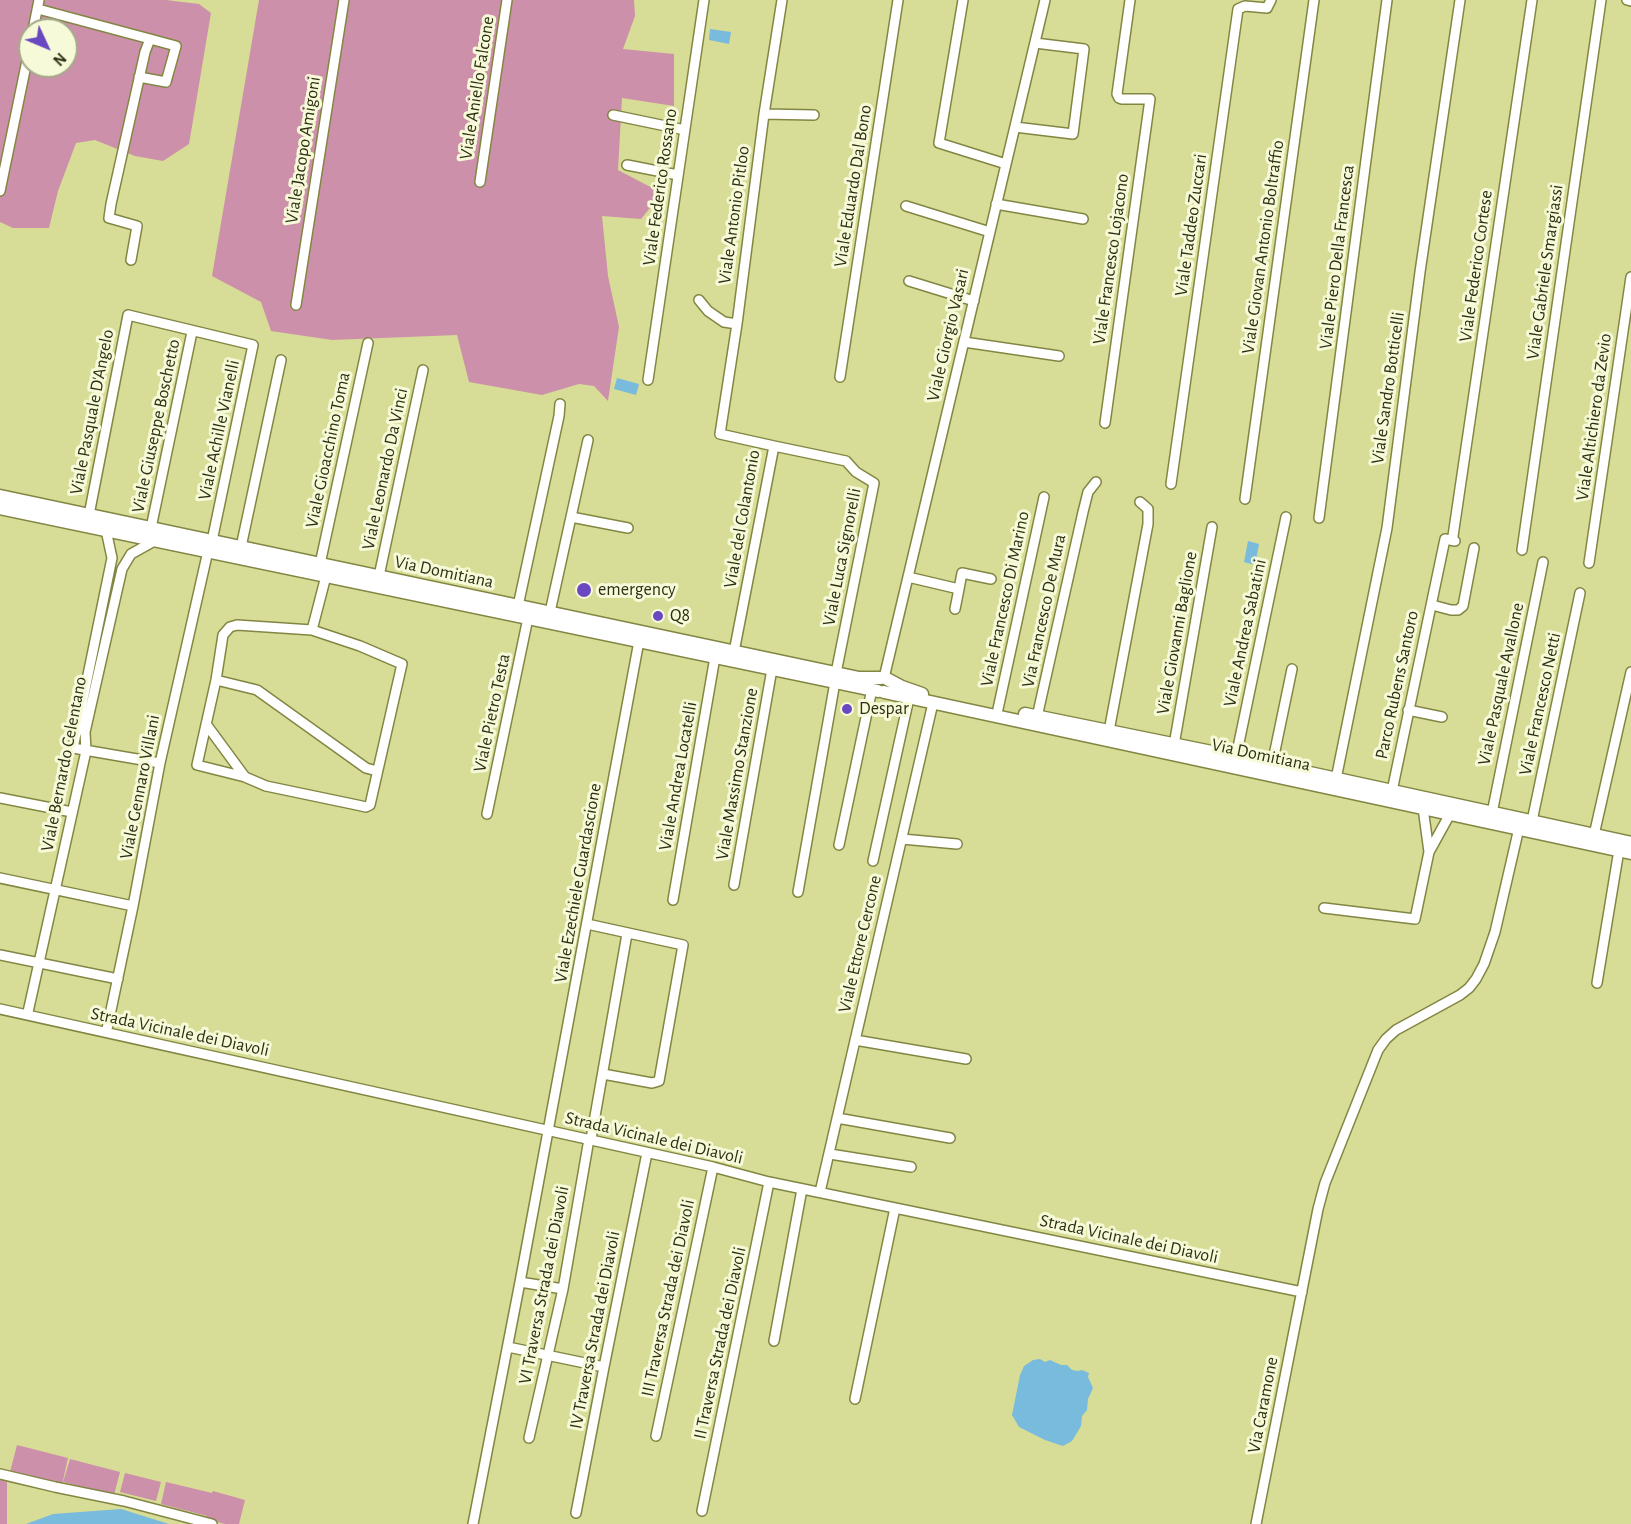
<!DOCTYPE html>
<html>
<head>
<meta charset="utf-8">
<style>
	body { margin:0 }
	#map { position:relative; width:1631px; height:1524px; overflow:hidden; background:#d7dc96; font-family:"Alegreya Sans",sans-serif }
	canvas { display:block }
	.north { position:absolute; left:18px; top:18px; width:60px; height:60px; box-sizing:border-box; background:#f7fad8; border:2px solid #a6a989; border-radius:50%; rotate:134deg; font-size:16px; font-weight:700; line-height:24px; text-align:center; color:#2d2f13 }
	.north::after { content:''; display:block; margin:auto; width:21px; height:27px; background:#6948c1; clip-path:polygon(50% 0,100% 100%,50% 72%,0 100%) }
</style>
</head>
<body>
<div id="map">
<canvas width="1631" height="1524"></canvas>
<div class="north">N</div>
</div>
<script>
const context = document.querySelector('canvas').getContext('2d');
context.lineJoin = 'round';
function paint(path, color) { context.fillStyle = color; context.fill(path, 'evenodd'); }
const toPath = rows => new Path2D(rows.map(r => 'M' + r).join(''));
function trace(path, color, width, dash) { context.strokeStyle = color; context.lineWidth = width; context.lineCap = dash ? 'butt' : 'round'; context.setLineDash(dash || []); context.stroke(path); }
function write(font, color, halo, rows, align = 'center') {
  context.font = font + ' "Alegreya Sans",sans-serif'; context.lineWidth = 6; context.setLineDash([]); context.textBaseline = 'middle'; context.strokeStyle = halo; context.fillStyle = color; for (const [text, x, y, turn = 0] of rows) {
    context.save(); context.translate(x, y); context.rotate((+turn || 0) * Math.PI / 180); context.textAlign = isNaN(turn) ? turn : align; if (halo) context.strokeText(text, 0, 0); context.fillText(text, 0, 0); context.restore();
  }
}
paint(toPath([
	[0,0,166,0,199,4,211,13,189,144,163,161,135,156,95,140,76,143,58,191,49,228,13,228,0,222],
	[30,30,66,30,66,66,30,66],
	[259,0,634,0,635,16,623,49,674,54,674,106,622,98,618,170,662,193,641,219,602,216,608,276,619,327,608,401,594,386,579,384,542,395,469,382,457,335,332,340,271,331,261,302,212,276],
	[17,1445,68,1458,62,1485,10,1472],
	[70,1459,120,1472,114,1495,63,1482],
	[125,1473,161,1482,156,1501,120,1492],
	[0,1480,7,1482,7,1524,0,1524],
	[166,1482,212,1493,213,1491,245,1500,239,1524,225,1524,206,1519,207,1516,161,1504]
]), '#cd90ab');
paint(toPath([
	[710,29,731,32,729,44,709,40],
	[617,378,639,384,636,395,614,389],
	[1248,541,1259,544,1255,565,1244,562],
	[1040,1359,1045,1362,1050,1360,1061,1365,1067,1365,1072,1370,1078,1371,1082,1370,1089,1373,1088,1377,1093,1388,1088,1399,1087,1410,1082,1416,1081,1426,1072,1441,1063,1446,1045,1440,1019,1427,1012,1415,1020,1375,1024,1366,1033,1360],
	[121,1509,169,1524,26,1524,53,1514]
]), '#79bbdc');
const minor = toPath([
	[963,0,939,143,1006,164],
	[1627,0,1631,1],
	[38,9,150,39],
	[33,30,39,0],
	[764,114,814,115],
	[613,115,685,130],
	[1015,127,1073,134,1084,49,1035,43],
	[627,165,678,175],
	[480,182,507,0],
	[0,191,30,46],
	[996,204,1083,219],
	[906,206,990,232],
	[131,260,137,226,109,218,111,204,145,52,150,39,176,46,166,82,139,77],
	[909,281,974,301],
	[699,300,708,311,724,322,737,324],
	[296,305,344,0],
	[964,342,1059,356],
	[840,377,898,0],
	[648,380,704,0],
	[1105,423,1150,99,1122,99,1119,98,1117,94,1130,0],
	[774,446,846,461,856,472,874,483,836,673],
	[1171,484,1238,9,1245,6,1267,8,1271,0],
	[1245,499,1314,0],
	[89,515,128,315,253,345,212,541],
	[571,517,628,528],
	[1319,518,1387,0],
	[151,528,192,332],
	[106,530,112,558,73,748,160,763],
	[1453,536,1532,0],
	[241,547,281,360],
	[1522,550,1601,0],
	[1589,563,1631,277],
	[320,564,368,343],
	[379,576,423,370],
	[908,577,959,589,955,609],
	[959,589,962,573,991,579],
	[1432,605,1451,610,1458,610,1463,606,1474,548],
	[518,606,559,416,560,404],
	[550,612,588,440],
	[237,625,312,630,360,646,402,664,370,805,366,807,357,805,266,786,245,777,197,765,216,680,223,635,230,627,237,625],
	[312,630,326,576],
	[734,652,774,446,720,434,737,324,764,114,782,0],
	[884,678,1045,0],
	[216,680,257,690,366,768,377,771],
	[998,709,1044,497],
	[1408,710,1442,717],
	[1037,717,1083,512,1088,492,1096,482],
	[206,724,245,777],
	[1109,731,1148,524,1148,509,1140,502],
	[1174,745,1212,527],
	[1236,757,1286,517],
	[1272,765,1292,669],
	[1336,779,1387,528,1420,272,1460,0],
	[1392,791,1445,539,1455,541],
	[0,798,72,812],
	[1423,808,1429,852,1450,814],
	[1492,813,1543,562],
	[487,814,528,618],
	[1532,821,1580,593],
	[1594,835,1631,672],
	[902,839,957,844],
	[839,845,872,689],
	[873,861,909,698],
	[0,878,133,906],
	[734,885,772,669],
	[798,892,835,682],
	[673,900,715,657],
	[1324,908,1415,919,1429,852],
	[587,924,683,945,659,1081,652,1083,603,1074],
	[0,955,118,979],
	[1597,983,1619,850],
	[0,1009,713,1167,769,1182,1302,1292],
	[28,1012,86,751,85,732,122,569,131,554,156,540],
	[107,1029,133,906,160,763,208,551],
	[855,1040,966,1059],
	[837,1118,950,1138],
	[591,1139,627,934],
	[830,1154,911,1167],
	[820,1192,933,703],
	[520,1282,563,1289],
	[774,1341,802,1189],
	[508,1347,604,1367],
	[855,1399,895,1208],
	[656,1436,713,1167],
	[529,1438,563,1289,589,1139],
	[0,1474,55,1487,124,1501,212,1524],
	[702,1511,769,1182],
	[576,1513,604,1367,647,1153],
	[473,1524,520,1282,639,641],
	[1256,1524,1318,1209,1325,1183,1378,1050,1386,1039,1396,1030,1460,995,1469,988,1476,979,1484,964,1495,932,1519,828]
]);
const major = toPath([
	[0,496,859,678,881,678],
	[0,508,878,691],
	[887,679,902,687,922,694],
	[884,692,1631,853],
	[1025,714,1236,757,1631,843]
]);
trace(minor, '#838643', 12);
trace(major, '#838643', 15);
trace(minor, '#fff', 9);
trace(major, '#fff', 12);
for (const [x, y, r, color] of [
	[584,590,8,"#6948c1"],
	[658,616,6,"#6948c1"],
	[847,709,6,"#6948c1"]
]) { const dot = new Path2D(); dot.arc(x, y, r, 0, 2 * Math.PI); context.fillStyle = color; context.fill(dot); trace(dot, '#f7fad8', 2); }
write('18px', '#2d2f13', '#f7fad8', [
	["Viale Aniello Falcone",477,88,-81],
	["Viale Jacopo Amigoni",303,150,-81],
	["Viale Eduardo Dal Bono",853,186,-81],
	["Viale Federico Rossano",660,187,-82],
	["Viale Antonio Pitloo",734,215,-82],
	["Viale Taddeo Zuccari",1191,225,-82],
	["Viale Giovan Antonio Boltraffio",1263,247,-82],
	["Viale Piero Della Francesca",1337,257,-83],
	["Viale Francesco Lojacono",1111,259,-82],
	["Viale Federico Cortese",1476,266,-82],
	["Viale Gabriele Smargiassi",1545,272,-82],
	["Viale Giorgio Vasari",948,335,-77],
	["Viale Sandro Botticelli",1388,388,-82],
	["Viale Pasquale D'Angelo",92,412,-79],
	["Viale Altichiero da Zevio",1594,417,-82],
	["Viale Giuseppe Boschetto",156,426,-78],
	["Viale Achille Vianelli",219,430,-78],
	["Viale Gioacchino Toma",328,450,-78],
	["Viale Leonardo Da Vinci",385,469,-78],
	["Viale del Colantonio",742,519,-80],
	["Viale Luca Signorelli",842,557,-79],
	["Via Domitiana",444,572,12],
	["Viale Francesco Di Marino",1005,599,-78],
	["Via Francesco De Mura",1044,611,-78],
	["Viale Giovanni Baglione",1177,633,-80],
	["Viale Andrea Sabatini",1245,633,-78],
	["Viale Pasquale Avallone",1501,684,-78],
	["Parco Rubens Santoro",1397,685,-78],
	["Viale Francesco Netti",1540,704,-78],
	["Viale Pietro Testa",492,713,-78],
	["Via Domitiana",1261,755,12],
	["Viale Bernardo Celentano",64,764,-79],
	["Viale Massimo Stanzione",737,774,-80],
	["Viale Andrea Locatelli",678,776,-80],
	["Viale Gennaro Villani",140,787,-79],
	["Viale Ezechiele Guardascione",578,883,-80],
	["Viale Ettore Cercone",860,944,-77],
	["Strada Vicinale dei Diavoli",180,1032,12],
	["Strada Vicinale dei Diavoli",654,1138,13],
	["Strada Vicinale dei Diavoli",1129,1239,12],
	["VI Traversa Strada dei Diavoli",544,1285,-79],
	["III Traversa Strada dei Diavoli",668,1298,-78],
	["IV Traversa Strada dei Diavoli",595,1330,-79],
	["II Traversa Strada dei Diavoli",720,1343,-78],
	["Via Caramone",1263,1405,-79]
]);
write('18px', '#2d2f13', '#f7fad8', [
	["emergency",598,590],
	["Q8",670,616],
	["Despar",859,709]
], 'left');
</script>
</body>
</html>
